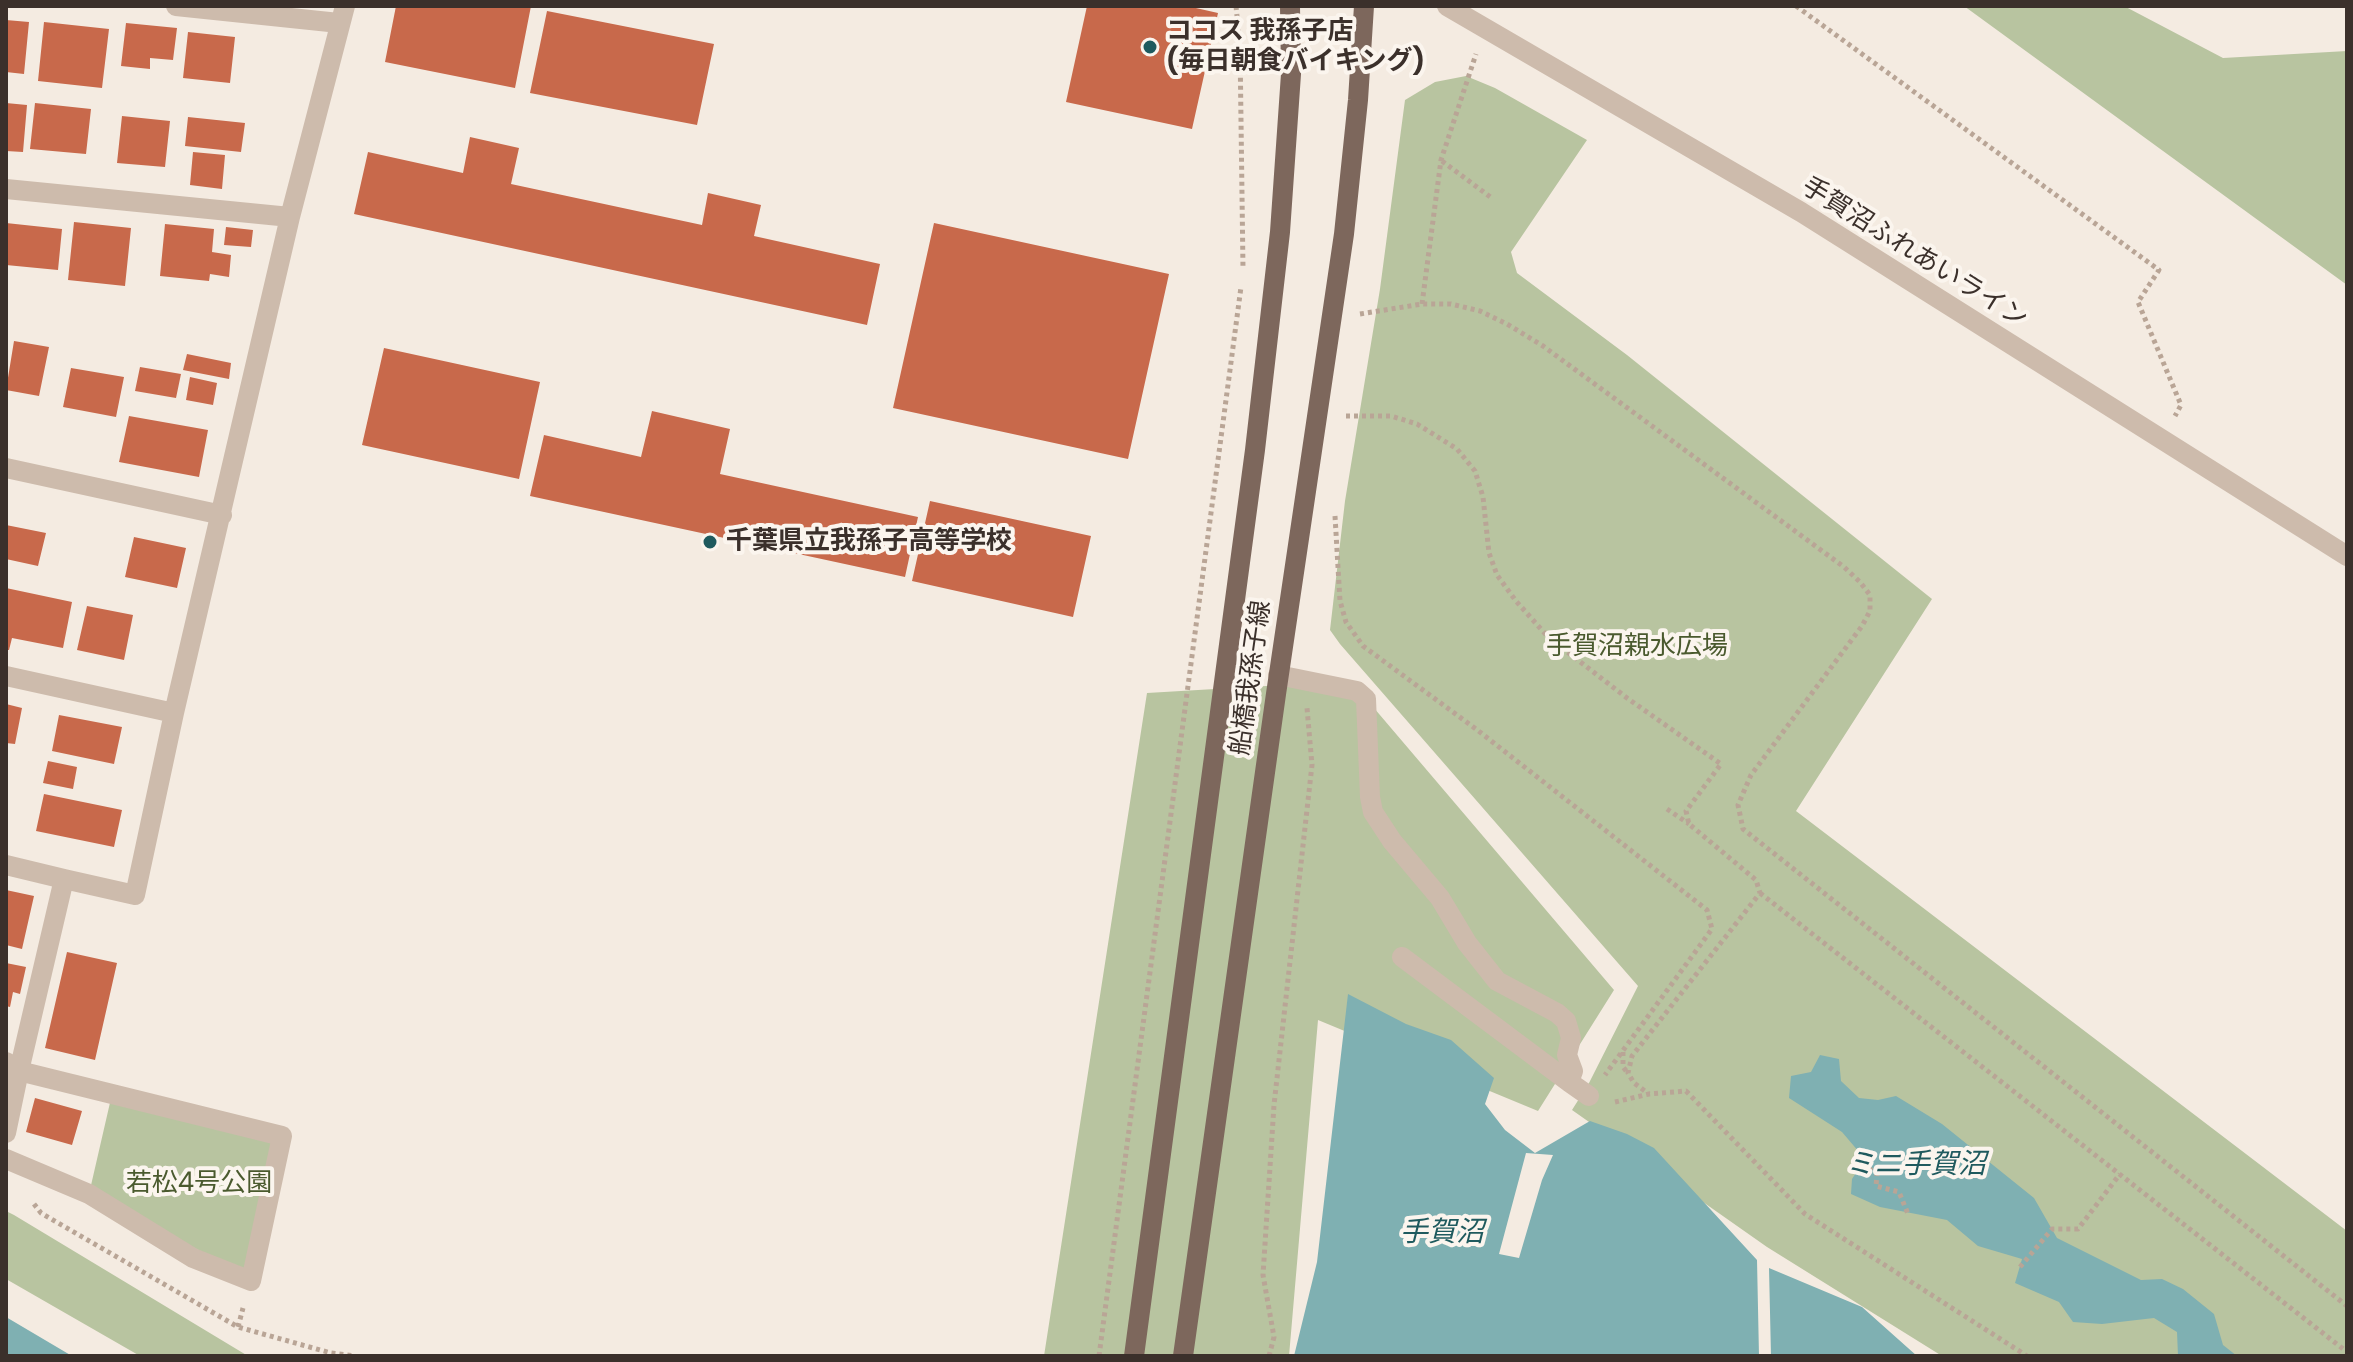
<!DOCTYPE html>
<html>
<head>
<meta charset="utf-8">
<style>
	body { margin:0 }
	#map { position:relative; width:2353px; height:1362px; overflow:hidden; background:#f4ebe1; font-family:Poppins,sans-serif }
	canvas { display:block }
	.frame { position:absolute; inset:0; border:8px solid #3b302b; pointer-events:none }
</style>
</head>
<body>
<div id="map">
<canvas width="2353" height="1362"></canvas>
<div class="frame"></div>
</div>
<script>
const context = document.querySelector('canvas').getContext('2d');
context.lineJoin = 'round';
function paint(path, color) { context.fillStyle = color; context.fill(path, 'evenodd'); }
const toPath = rows => new Path2D(rows.map(r => 'M' + r).join(''));
function trace(path, color, width, dash) { context.strokeStyle = color; context.lineWidth = width; context.lineCap = dash ? 'butt' : 'round'; context.setLineDash(dash || []); context.stroke(path); }
function write(font, color, halo, rows, align = 'center') {
  context.font = font + ' Poppins,"Noto Sans JP",sans-serif'; context.lineWidth = 8; context.setLineDash([]); context.textBaseline = 'middle'; context.strokeStyle = halo; context.fillStyle = color; for (const [text, x, y, turn = 0] of rows) {
    context.save(); context.translate(x, y); context.rotate((+turn || 0) * Math.PI / 180); context.textAlign = isNaN(turn) ? turn : align; if (halo) context.strokeText(text, 0, 0); context.fillText(text, 0, 0); context.restore();
  }
}
paint(toPath([
	[1964,6,2124,6,2223,58,2347,51,2347,285],
	[1466,76,1495,88,1587,140,1511,252,1517,273,1627,355,1932,599,1796,811,2347,1231,2347,1356,1942,1356,1767,1247,1572,1110,1589,1083,1638,986,1340,644,1330,630,1345,501,1380,289,1405,100,1435,82],
	[1351,681,1614,990,1538,1111,1318,1020,1289,1356,1044,1356,1147,693],
	[112,1094,282,1136,251,1277,89,1194],
	[6,1211,14,1215,248,1356,140,1356,6,1279]
]), '#b8c4a0');
paint(toPath([
	[1348,994,1406,1024,1451,1040,1494,1078,1485,1104,1505,1130,1535,1153,1590,1121,1627,1134,1654,1148,1757,1260,1759,1356,1294,1356,1317,1262],
	[1820,1055,1839,1059,1841,1081,1859,1098,1878,1100,1896,1096,1942,1124,2034,1198,2057,1238,2141,1280,2162,1279,2183,1289,2214,1314,2223,1345,2237,1356,2178,1356,2177,1332,2154,1318,2102,1324,2073,1322,2059,1302,2015,1283,2022,1259,1978,1246,1947,1220,1880,1207,1851,1194,1852,1179,1865,1159,1842,1132,1789,1098,1791,1076,1811,1072],
	[1769,1268,1862,1307,1917,1356,1771,1356],
	[6,1317,72,1356,6,1356]
]), '#7fb0b2');
paint(toPath([
	[1526,1153,1553,1155,1542,1180,1519,1258,1499,1254]
]), '#f4ebe1');
paint(toPath([
	[396,6,531,6,515,88,385,62],
	[1087,6,1187,6,1218,13,1192,129,1066,102],
	[547,11,714,44,697,125,530,93],
	[6,20,29,22,24,74,6,72],
	[44,22,109,29,102,88,38,81],
	[126,23,177,28,173,60,150,58,150,69,121,66],
	[188,32,235,37,230,83,183,78],
	[6,103,27,105,23,152,6,151],
	[35,103,91,109,86,154,30,149],
	[122,116,170,121,165,167,117,163],
	[188,117,245,123,241,152,185,146],
	[470,137,519,148,511,184,702,225,708,193,761,205,754,236,880,264,867,325,354,214,368,152,463,173],
	[193,152,225,155,222,189,190,185],
	[74,222,131,228,125,286,68,280],
	[6,223,62,229,58,270,6,265],
	[934,223,1169,274,1128,459,893,408],
	[165,224,214,229,212,252,231,255,229,277,210,274,209,281,160,276],
	[226,227,253,230,251,247,224,245],
	[14,341,49,347,39,396,6,390],
	[384,348,540,382,519,479,362,445],
	[187,354,231,363,229,379,183,370],
	[140,367,181,374,176,398,135,391],
	[71,368,124,377,116,417,63,407],
	[190,377,217,383,213,405,186,400],
	[652,411,730,429,720,474,918,517,905,577,530,496,544,435,641,457],
	[129,416,208,430,199,477,119,462],
	[930,501,1091,536,1073,617,912,581],
	[6,525,46,533,38,566,6,559],
	[134,537,186,548,177,588,125,577],
	[6,588,72,602,63,648,12,638,9,650,6,650],
	[87,606,133,615,124,660,77,650],
	[6,704,22,708,15,744,6,743],
	[59,715,122,727,114,764,52,751],
	[48,761,77,767,73,789,43,783],
	[44,794,122,810,114,847,36,831],
	[6,890,34,896,22,949,6,945],
	[67,952,117,963,95,1060,45,1048],
	[6,963,26,967,20,994,13,992,10,1007,6,1006],
	[35,1098,82,1111,72,1145,26,1132]
]), '#c8694b');
trace(toPath([
	[1236,6,1240,46,1243,269],
	[1796,6,2159,270,2138,302,2181,405,2175,416],
	[1442,161,1493,199],
	[1422,304,1441,160,1476,54],
	[1360,314,1422,304,1451,304,1480,311,1507,324,1543,346,1844,567,1860,582,1870,595,1870,611,1862,626,1751,775,1738,805,1743,829,2347,1306],
	[1346,416,1391,416,1417,424,1457,449,1475,471,1483,497,1489,553,1497,575,1516,601,1548,637,1627,698,1721,764,1686,811,1689,824,1756,880,1760,893,1632,1056,1628,1073,1634,1083,1649,1094],
	[1335,516,1340,601,1346,622,1363,646,1476,729,1707,910,1712,929,1605,1075],
	[1667,809,1689,824],
	[1760,893,2347,1352],
	[1623,1052,1623,1067,1627,1072],
	[1615,1102,1649,1094,1686,1091,1805,1214,2027,1356],
	[1862,1164,1877,1174,1876,1186,1899,1192,1908,1214],
	[34,1204,41,1213,238,1327,331,1353,355,1356],
	[2020,1267,2052,1229,2078,1229,2120,1174],
	[238,1327,243,1308],
	[1099,1356,1241,287],
	[1269,1356,1274,1337,1263,1275,1274,1105,1312,765,1307,708]
]), '#b9a596', 5, [4, 4]);
trace(toPath([
	[176,6,339,23],
	[1447,6,1801,212,2347,556],
	[6,189,290,217],
	[6,468,222,515],
	[1278,675,1357,691,1366,699,1370,797,1373,812,1392,841,1440,898,1467,943,1497,981,1557,1013,1566,1021,1571,1038,1567,1055,1573,1071,1569,1082,1589,1096],
	[6,676,174,713],
	[6,865,64,879],
	[1402,957,1569,1082],
	[6,1062,19,1071,64,879,135,895,174,713,290,217,345,6],
	[6,1133,19,1071,282,1136,251,1281,193,1258,89,1194,6,1159]
]), '#cdbbac', 20);
trace(toPath([
	[1134,1356,1255,450,1280,232,1291,74,1290,6],
	[1183,1356,1276,694,1344,234,1358,100,1364,6]
]), '#7d675c', 20);
for (const [x, y, r, color] of [
	[1150,47,8,"#1f5a5e"],
	[710,542,8,"#1f5a5e"]
]) { const dot = new Path2D(); dot.arc(x, y, r, 0, 2 * Math.PI); context.fillStyle = color; context.fill(dot); trace(dot, '#fbf5ee', 3); }
write('bold 26px', '#3b302b', '#fbf5ee', [
	["ココス 我孫子店",1166,32],
	["(毎日朝食バイキング)",1166,62],
	["千葉県立我孫子高等学校",726,542]
], 'left');
write('26px', '#3b302b', '#fbf5ee', [
	["手賀沼ふれあいライン",1914,254,32],
	["船橋我孫子線",1252,678,-82]
]);
write('26px', '#4a5a2e', '#fbf5ee', [
	["手賀沼親水広場",1637,647],
	["若松4号公園",199,1184]
]);
write('italic 28px', '#1f5a5e', '#fbf5ee', [
	["ミニ手賀沼",1916,1166],
	["手賀沼",1442,1234]
]);
</script>
</body>
</html>
